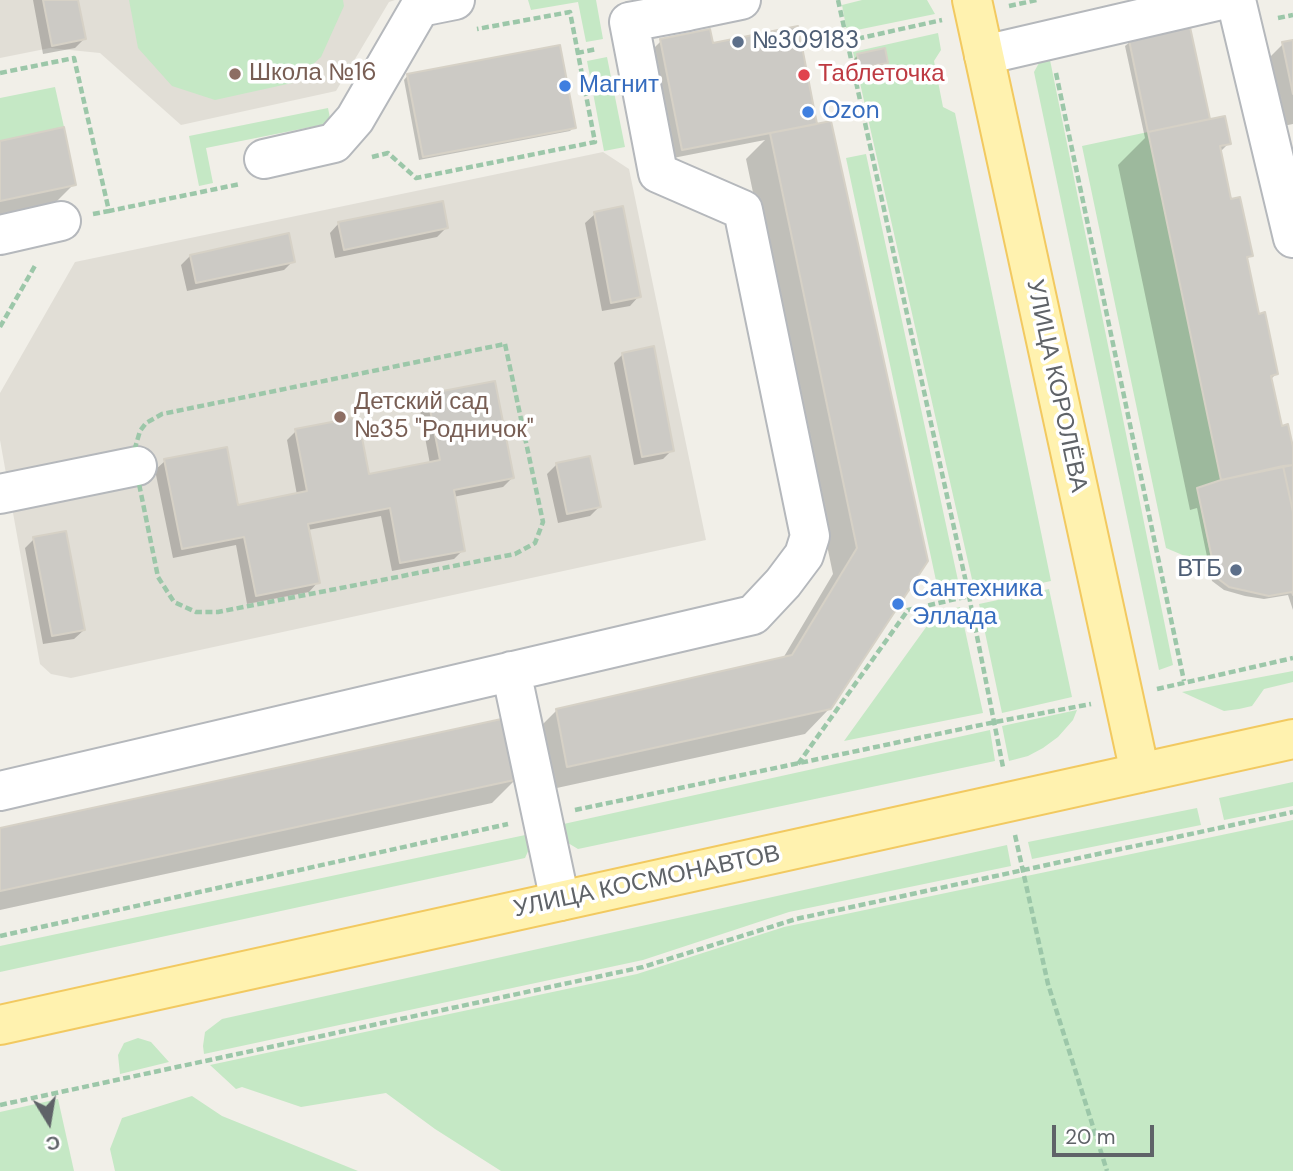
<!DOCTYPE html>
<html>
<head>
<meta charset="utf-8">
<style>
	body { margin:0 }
	#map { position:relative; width:1293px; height:1171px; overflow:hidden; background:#f1efe8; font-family:"DM Sans",sans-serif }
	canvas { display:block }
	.north { position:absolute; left:14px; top:1087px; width:70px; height:70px; -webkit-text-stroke:5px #fff; paint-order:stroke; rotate:169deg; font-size:19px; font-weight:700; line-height:28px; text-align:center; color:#5f6368 }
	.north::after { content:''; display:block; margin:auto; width:24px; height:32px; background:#5f6368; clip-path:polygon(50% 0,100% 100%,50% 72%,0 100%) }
	.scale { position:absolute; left:1052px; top:1125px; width:102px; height:32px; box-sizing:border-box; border:4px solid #5f6368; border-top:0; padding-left:9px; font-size:21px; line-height:24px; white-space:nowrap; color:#5f6368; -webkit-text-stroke:5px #fff; paint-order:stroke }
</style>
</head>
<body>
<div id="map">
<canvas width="1293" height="1171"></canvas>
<div class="north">С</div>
<div class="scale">20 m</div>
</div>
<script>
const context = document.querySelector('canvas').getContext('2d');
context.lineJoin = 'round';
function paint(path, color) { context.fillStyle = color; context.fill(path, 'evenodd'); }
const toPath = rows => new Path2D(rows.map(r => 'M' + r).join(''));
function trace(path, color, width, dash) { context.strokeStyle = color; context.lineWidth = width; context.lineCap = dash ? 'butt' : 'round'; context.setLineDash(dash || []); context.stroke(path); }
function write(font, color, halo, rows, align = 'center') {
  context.font = font + ' "DM Sans",sans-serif'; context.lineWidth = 7; context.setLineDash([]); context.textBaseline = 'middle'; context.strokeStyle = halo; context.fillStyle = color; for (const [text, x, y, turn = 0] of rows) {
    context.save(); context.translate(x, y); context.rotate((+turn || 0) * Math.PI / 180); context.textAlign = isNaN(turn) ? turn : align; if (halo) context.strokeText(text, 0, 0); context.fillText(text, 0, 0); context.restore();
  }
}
paint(toPath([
	[0,0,395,0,389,2,336,91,181,125,100,53,50,48,0,58],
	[603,152,629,169,706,540,71,678,51,674,40,664,0,440,0,393,75,262]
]), '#e1ded6');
paint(toPath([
	[129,0,343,0,344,6,321,57,292,83,215,100,172,86,138,48],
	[528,0,596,0,603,39,586,42,578,2,531,10],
	[862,0,927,0,935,14,847,32,842,5],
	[938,33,941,50,934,61,943,107,955,113,1051,581,976,597,853,52],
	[607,57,625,147,604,151,587,61],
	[1050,60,1173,665,1159,670,1034,72,1039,63],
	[55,87,64,127,0,141,0,98],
	[328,108,331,123,206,148,213,183,199,186,189,136],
	[1148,132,1221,480,1197,489,1213,568,1166,548,1082,146],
	[866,154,959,585,938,590,846,158],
	[1049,589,1072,697,1002,713,979,604],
	[960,607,983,713,844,741,937,612],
	[1293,671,1293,682,1264,689,1252,706,1239,709,1224,711,1182,692],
	[1077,710,1073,720,1058,737,1043,748,1028,756,1009,761,1002,726],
	[990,730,995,761,578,849,568,843,559,825],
	[1293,782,1293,806,1224,820,1219,798],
	[1197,808,1201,825,1032,859,1028,842],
	[1293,820,1293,1171,501,1171,435,1129,386,1093,301,1107,242,1087,236,1089,210,1065,637,974,784,927],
	[530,834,530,847,525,858,0,972,0,946],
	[1007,845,1011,866,789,912,643,960,204,1054,203,1046,205,1032,222,1019],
	[138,1038,151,1042,169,1062,120,1074,118,1055,124,1043],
	[192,1096,222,1116,358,1171,115,1171,110,1149,122,1118],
	[58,1099,74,1171,0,1171,0,1112]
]), '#c5e8c5');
paint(toPath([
	[33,0,76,0,84,39,75,48,43,54],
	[661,41,711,45,816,126,927,561,830,708,805,734,543,791,532,735,557,710,782,660,833,574,746,159,765,140,673,158,652,50],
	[1130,42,1208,119,1204,122,1229,143,1220,152,1230,201,1251,255,1246,260,1257,316,1276,374,1270,380,1280,428,1293,456,1293,610,1288,595,1264,599,1245,596,1224,590,1212,581,1197,508,1190,510,1118,165,1145,138,1125,46],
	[1293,42,1293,124,1263,130,1252,75,1283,44],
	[858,55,886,62,882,67,856,72,854,59],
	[408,75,574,127,570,131,419,160,404,80],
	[0,143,74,184,49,209,0,220],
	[595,214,639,296,630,306,602,311,585,223],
	[339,223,446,228,437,237,335,258,330,233],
	[190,256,293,261,284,270,187,291,181,265],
	[623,354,672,450,663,459,634,465,614,363],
	[428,396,512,478,503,487,453,497,463,550,454,559,392,571,381,516,308,530,318,582,309,592,247,604,236,545,173,558,155,470,165,461,237,507,297,495,287,440,296,431,367,476,430,464,419,405],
	[556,465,599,507,590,516,558,523,547,474],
	[34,539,84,630,74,639,43,644,25,548],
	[517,778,492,803,0,910,0,829]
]), '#0003');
const building = toPath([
	[43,0,78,0,86,39,52,46,43,0],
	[798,26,817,124,682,150,660,39,710,29,713,43,798,26],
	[1190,27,1210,119,1148,132,1129,40,1190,27],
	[1293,40,1293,94,1282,42,1293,40],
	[560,45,576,128,423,157,407,74,560,45],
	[885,48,888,63,860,68,857,54,885,48],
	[1225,116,1231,144,1220,146,1231,199,1240,197,1253,256,1247,257,1259,314,1265,312,1278,374,1271,376,1282,426,1288,424,1293,447,1293,465,1221,480,1148,132,1225,116],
	[831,121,928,561,831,709,567,767,556,709,792,655,857,548,770,133,831,121],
	[64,127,76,185,0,201,0,141,64,127],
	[443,201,448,228,344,250,338,222,443,201],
	[623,206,641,297,611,303,594,212,623,206],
	[289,233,295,262,196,283,190,255,289,233],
	[654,346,674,451,642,457,622,353,654,346],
	[495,381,514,478,454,490,465,551,400,563,390,508,308,524,320,583,256,596,244,537,182,549,164,459,227,447,238,505,307,491,295,429,358,417,369,474,440,460,427,394,495,381],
	[590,456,601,507,567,514,556,463,590,456],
	[1293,465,1293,512,1283,466,1293,465],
	[1283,466,1293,512,1293,595,1292,592,1269,596,1229,587,1216,577,1197,488,1221,480,1283,466],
	[66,531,85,630,52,636,33,537,66,531],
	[506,718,519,779,0,891,0,828,506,718]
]);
paint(building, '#cccac5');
trace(building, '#d6d1c6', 2);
const minor = toPath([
	[1236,0,1293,238],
	[665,1,688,11,741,0],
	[984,55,1221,0],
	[264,159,334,143,355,119,420,7,455,0],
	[0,235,61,221],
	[0,494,137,466],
	[511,671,560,901],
	[0,791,753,615,783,583,804,555,810,536,743,210,658,173,629,22,688,11,686,0]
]);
const major = toPath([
	[972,0,1140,773],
	[0,1025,1293,739]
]);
trace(minor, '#b5b8bc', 42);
trace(major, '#f2c960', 42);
trace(toPath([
	[838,0,969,596,1003,767],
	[1009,6,1037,0],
	[1278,18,1293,15],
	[847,41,942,20],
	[577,53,597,49],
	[0,73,74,58,109,211,240,184],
	[1056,73,1184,681],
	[372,157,388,153,416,178,595,142,570,12,477,29],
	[93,214,109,211],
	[0,327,36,264],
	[505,344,543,522,535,543,515,554,218,612,196,612,174,602,158,577,137,474,135,448,140,431,146,423,162,414,505,344],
	[1157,689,1293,658],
	[798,764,908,610,969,596],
	[575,810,995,722,1091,704],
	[1015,835,1048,984,1107,1171],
	[0,936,508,824],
	[0,1105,643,967,796,919,1293,812]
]), '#9cc7a9', 4.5, [7, 3.5]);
trace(minor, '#fff', 38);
trace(major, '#fff2af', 38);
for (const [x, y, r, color] of [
	[738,42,7,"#5c6f8a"],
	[235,74,7,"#8d6e63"],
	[804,75,7,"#e0444e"],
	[565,86,7,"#3f7fe0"],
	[808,112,7,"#3f7fe0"],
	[340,417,7,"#8d6e63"],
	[1236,570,7,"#5c6f8a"],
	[898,604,7,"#3f7fe0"]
]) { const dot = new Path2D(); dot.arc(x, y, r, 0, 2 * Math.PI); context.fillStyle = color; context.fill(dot); trace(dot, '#fff', 2.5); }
write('24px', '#4e5e75', '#fff', [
	["№309183",752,42],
	["ВТБ",1222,570,"right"]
], 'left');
write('24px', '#785e54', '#fff', [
	["Школа №16",249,74],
	["Детский сад",354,403],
	["№35 \"Родничок\"",354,431]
], 'left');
write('24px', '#be3a42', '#fff', [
	["Таблеточка",818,75]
], 'left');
write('24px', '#366cbe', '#fff', [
	["Магнит",579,86],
	["Ozon",822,112],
	["Сантехника",912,590],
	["Эллада",912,618]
], 'left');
write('24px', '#5f6368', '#fff', [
	["УЛИЦА КОРОЛЁВА",1056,386,78],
	["УЛИЦА КОСМОНАВТОВ",647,882,-12]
]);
</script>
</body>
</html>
